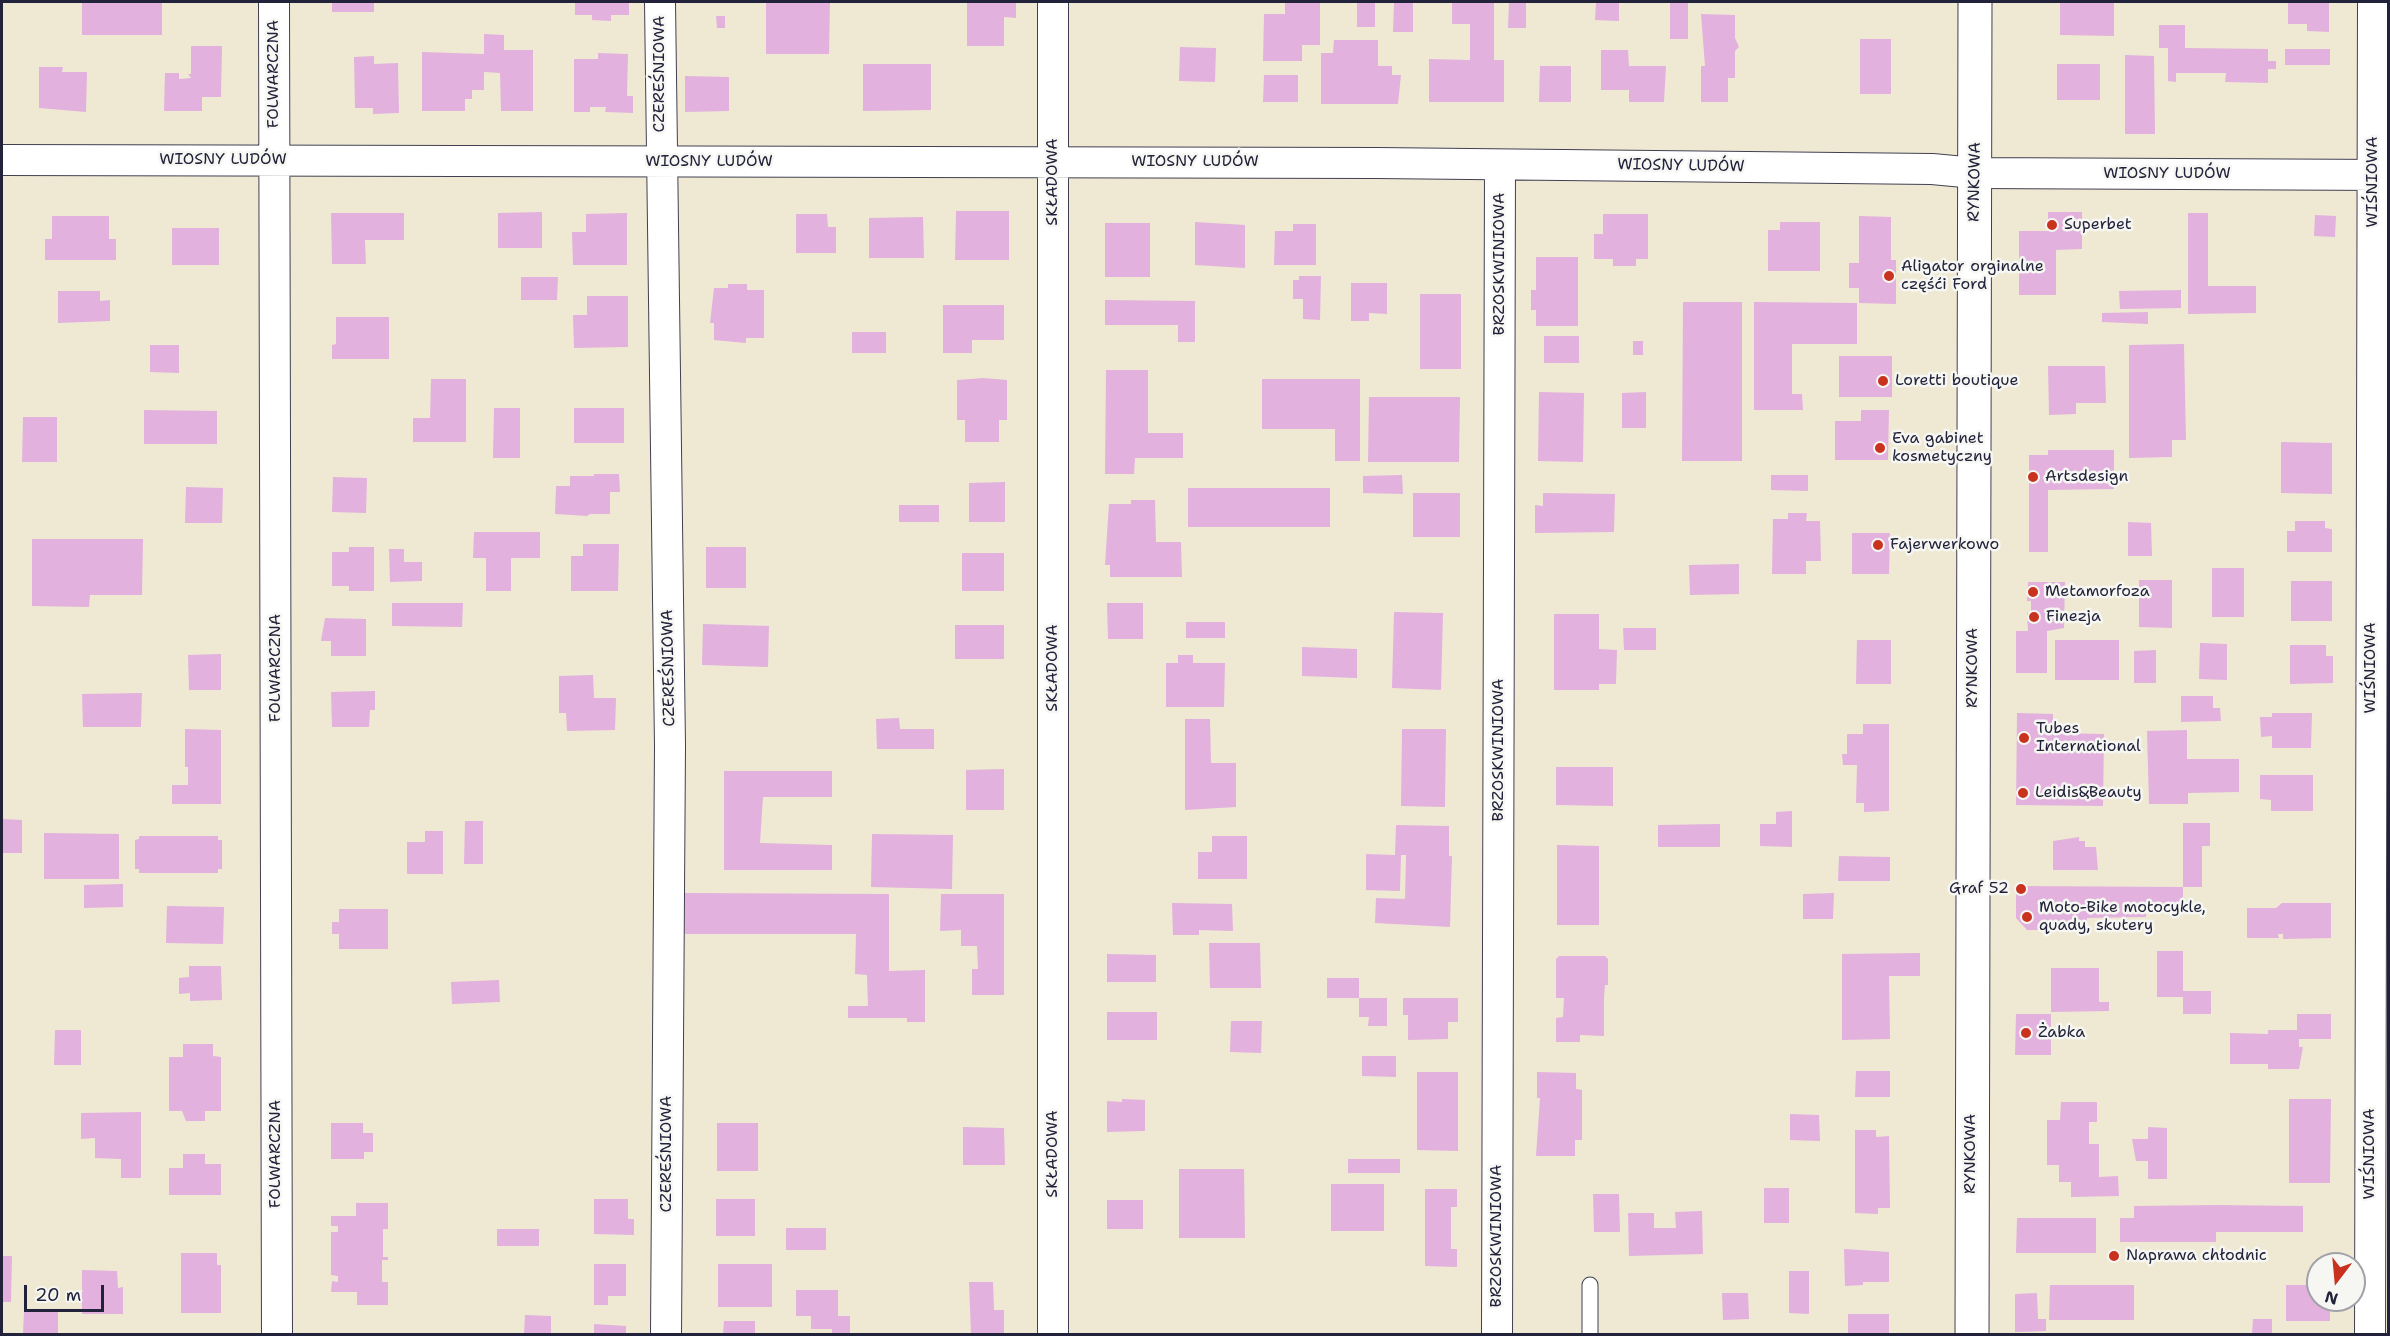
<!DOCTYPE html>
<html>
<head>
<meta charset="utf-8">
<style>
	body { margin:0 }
	#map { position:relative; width:2390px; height:1336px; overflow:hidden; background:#efe9d3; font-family:"Shantell Sans",sans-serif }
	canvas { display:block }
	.frame { position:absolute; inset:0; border:3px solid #22223b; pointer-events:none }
	.north { position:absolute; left:2306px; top:1252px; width:60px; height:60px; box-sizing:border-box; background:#f6f6f2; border:2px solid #a1a1a9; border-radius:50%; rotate:196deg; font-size:16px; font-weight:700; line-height:24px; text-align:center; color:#22223b }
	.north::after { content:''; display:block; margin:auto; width:21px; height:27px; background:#c8321e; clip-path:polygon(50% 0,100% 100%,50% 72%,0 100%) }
	.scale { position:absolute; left:24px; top:1285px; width:80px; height:27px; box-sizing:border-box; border:3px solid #22223b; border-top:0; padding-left:8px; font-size:18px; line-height:21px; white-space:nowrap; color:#22223b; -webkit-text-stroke:4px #f6f6f2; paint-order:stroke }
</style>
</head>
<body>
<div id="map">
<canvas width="2390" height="1336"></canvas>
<div class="frame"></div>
<div class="north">N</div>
<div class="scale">20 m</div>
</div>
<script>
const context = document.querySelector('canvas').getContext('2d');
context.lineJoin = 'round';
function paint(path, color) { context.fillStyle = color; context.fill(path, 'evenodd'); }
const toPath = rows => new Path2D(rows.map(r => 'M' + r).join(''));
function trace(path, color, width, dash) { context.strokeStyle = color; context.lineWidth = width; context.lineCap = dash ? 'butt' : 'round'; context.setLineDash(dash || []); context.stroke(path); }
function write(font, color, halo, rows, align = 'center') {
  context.font = font + ' "Shantell Sans",sans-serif'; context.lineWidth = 5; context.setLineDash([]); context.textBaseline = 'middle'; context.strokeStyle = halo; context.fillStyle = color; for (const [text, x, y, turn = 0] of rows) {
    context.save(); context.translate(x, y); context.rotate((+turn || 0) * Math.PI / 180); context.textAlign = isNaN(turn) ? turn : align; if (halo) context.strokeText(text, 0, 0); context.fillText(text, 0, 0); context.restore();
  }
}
paint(toPath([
	[82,2,162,2,162,35,82,35],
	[332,2,374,2,374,12,332,12],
	[575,2,629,2,629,15,611,15,611,21,592,20,592,15,575,15],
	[766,2,830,2,829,54,766,54],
	[967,2,1016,2,1016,18,1004,17,1004,46,967,46],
	[1285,2,1320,2,1320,45,1302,45,1302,61,1263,61,1264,14,1285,14],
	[1357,2,1375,2,1375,27,1357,27],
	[1394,2,1413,2,1413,32,1393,32],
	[1452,2,1494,2,1494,60,1504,60,1504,102,1429,102,1429,59,1470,60,1470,24,1452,24],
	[1509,2,1526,2,1526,28,1508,28],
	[1596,2,1619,2,1619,21,1595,20],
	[1670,2,1688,2,1688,39,1670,39],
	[2060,2,2114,2,2114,36,2060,35],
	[2288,2,2329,2,2329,32,2307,31,2307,24,2288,24],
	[1701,14,1735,15,1735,38,1739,47,1735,51,1735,78,1728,78,1728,102,1701,102,1701,66,1705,66],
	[716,16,725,16,725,28,717,28],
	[2159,25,2185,25,2185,48,2268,49,2268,61,2276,61,2276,69,2268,69,2268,83,2225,82,2226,73,2176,73,2176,82,2168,81,2168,48,2159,48],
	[484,34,504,35,504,50,533,50,533,111,501,111,500,73,484,72,484,90,472,90,472,99,465,99,465,111,422,111,422,52,484,54],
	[1860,39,1891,39,1891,94,1860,94],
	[1334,40,1378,40,1378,66,1392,66,1392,75,1401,75,1398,104,1321,104,1321,53,1333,53],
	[191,46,222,46,221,97,202,97,202,111,164,111,165,73,179,73,179,79,191,78,188,74,191,74],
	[1180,47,1216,48,1215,82,1179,81],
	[2285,49,2330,49,2330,65,2285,65],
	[1601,50,1628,50,1629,66,1666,66,1664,102,1629,102,1629,90,1601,90],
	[598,53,628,54,627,96,633,96,633,113,605,112,606,107,590,107,590,112,574,112,574,59,598,59],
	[2125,55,2154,56,2155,134,2125,134],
	[374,56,374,64,398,63,399,113,373,114,373,108,355,108,354,57],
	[863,64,931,64,931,110,863,111],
	[2057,64,2100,64,2100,100,2057,100],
	[1540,66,1571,66,1571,102,1539,102],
	[39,67,63,67,62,72,87,72,86,112,39,108],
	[1264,75,1298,75,1298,102,1263,102],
	[685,76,729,77,729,111,685,112],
	[956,211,1009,211,1009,260,955,260],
	[542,212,542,248,498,248,498,213],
	[2048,212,2082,212,2082,249,2056,250,2056,295,2019,295,2019,231,2048,231],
	[331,213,404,213,404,240,365,240,366,264,332,264],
	[627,213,627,265,573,265,572,232,586,232,586,214],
	[2188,213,2208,213,2208,286,2256,286,2256,313,2188,314],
	[796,214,827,214,828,227,836,227,836,253,796,253],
	[1603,214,1648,214,1648,259,1636,259,1636,266,1613,266,1613,259,1594,259,1594,234,1603,234],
	[2315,215,2336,216,2335,237,2314,236],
	[52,216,109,216,109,239,116,239,116,260,45,260,45,239,52,239],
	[1859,216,1891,217,1891,260,1896,260,1896,304,1859,303,1859,288,1849,288,1849,263,1859,263],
	[923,217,924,258,869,258,869,218],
	[1195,222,1245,225,1245,268,1195,265],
	[1780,222,1820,222,1820,271,1768,271,1768,230,1780,230],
	[1105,223,1150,223,1150,277,1105,277],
	[1293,224,1316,224,1316,265,1274,265,1275,231,1293,231],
	[172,228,219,228,219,265,172,265],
	[1536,257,1578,257,1578,326,1536,326,1536,310,1531,310,1531,290,1536,290],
	[1299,276,1321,276,1320,320,1303,319,1303,299,1293,299,1293,280,1299,280],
	[521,277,558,277,557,300,521,300],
	[1351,283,1387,283,1387,314,1369,313,1369,321,1351,321],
	[728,284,747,284,747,290,764,290,764,338,746,338,746,343,714,340,714,323,710,323,714,288,728,288],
	[2181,290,2181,308,2120,309,2119,291],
	[58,291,100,291,100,301,110,300,110,321,58,323],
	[1420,294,1461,294,1461,369,1420,369],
	[587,296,628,296,628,347,574,348,573,315,587,315],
	[1105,300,1195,301,1195,342,1178,342,1178,325,1105,325],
	[1683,302,1742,302,1742,461,1682,461],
	[1754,302,1857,303,1857,344,1792,344,1792,394,1802,394,1803,410,1754,410],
	[943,305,1004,305,1004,340,972,340,972,353,943,353],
	[2148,312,2148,324,2102,322,2102,313],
	[336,317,389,317,389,359,332,359,332,345,336,344],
	[852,332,886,332,886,353,852,353],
	[1544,336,1579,336,1579,363,1544,363],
	[1633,341,1643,341,1643,355,1633,355],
	[2184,344,2186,440,2172,440,2172,457,2129,458,2129,345],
	[150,345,179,345,179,373,150,372],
	[1839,356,1892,356,1892,397,1839,397],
	[2048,366,2105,366,2106,403,2076,403,2076,414,2049,415],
	[1106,370,1148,370,1148,433,1183,433,1183,458,1135,458,1134,474,1105,474],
	[983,378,1007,380,1007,420,999,420,999,442,965,442,965,420,957,420,957,380],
	[431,379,466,379,466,442,413,442,413,418,430,418],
	[1262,379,1360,379,1360,461,1335,461,1335,429,1262,429],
	[1539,392,1584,393,1583,462,1538,461],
	[1646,392,1646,428,1622,428,1622,393],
	[1369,397,1460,397,1459,462,1368,462],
	[494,408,520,408,520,458,493,458],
	[574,408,624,408,624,443,574,443],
	[144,410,217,411,217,444,144,444],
	[1861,410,1889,410,1888,460,1835,460,1835,421,1861,421],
	[23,417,57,417,57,462,22,462],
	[2281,442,2332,443,2332,494,2281,493],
	[2048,450,2114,450,2114,489,2048,490,2048,552,2029,552,2029,455,2048,455],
	[594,474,619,474,620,492,610,492,610,514,590,514,587,516,555,514,556,486,570,486,570,476,594,476],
	[1402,475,1403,494,1363,493,1363,476],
	[1771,475,1808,475,1808,491,1771,490],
	[333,477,367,478,366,513,332,512],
	[1005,482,1005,522,969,522,969,483],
	[186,487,223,488,222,523,185,523],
	[1188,488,1330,488,1330,527,1188,527],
	[1413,493,1460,493,1460,537,1413,537],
	[1543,493,1615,494,1614,532,1535,533,1535,505,1543,506],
	[1131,500,1155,500,1156,542,1181,542,1182,577,1110,577,1110,565,1105,565,1109,504,1131,504],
	[899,505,939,505,939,522,899,522],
	[1788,513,1807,513,1806,521,1820,521,1821,561,1806,561,1806,574,1772,574,1773,519,1788,519],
	[2295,521,2325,521,2325,528,2332,529,2332,552,2287,552,2287,531,2295,531],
	[2128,522,2151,523,2152,556,2128,556],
	[474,532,540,532,540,558,511,558,511,591,486,591,486,558,473,558],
	[1852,533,1890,533,1889,574,1852,574],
	[32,539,143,539,142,595,90,595,89,607,32,606],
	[583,544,619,544,618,591,571,591,571,556,583,556],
	[349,547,374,547,374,591,349,591,349,586,332,586,332,552,349,552],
	[706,547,746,547,746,588,706,588],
	[389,549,404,549,404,562,422,562,422,581,390,582],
	[962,553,1004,553,1004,591,962,591],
	[1739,564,1739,594,1690,595,1689,565],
	[2212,568,2244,568,2244,617,2212,617],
	[2139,580,2172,580,2172,628,2139,627],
	[2291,581,2332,581,2332,621,2291,621],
	[2028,582,2065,582,2064,628,2047,631,2047,673,2016,673,2016,631,2028,631,2027,613,2031,612,2031,601,2027,601],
	[392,603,463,603,462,627,392,626],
	[1107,603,1143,603,1143,639,1108,639],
	[1394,612,1443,613,1441,690,1392,688],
	[1554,614,1599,614,1599,649,1617,650,1616,684,1599,684,1599,690,1554,690],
	[325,618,366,619,366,656,331,656,331,641,321,641],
	[1186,622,1225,622,1225,638,1186,638],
	[703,624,769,626,768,667,702,665],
	[955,625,1004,625,1004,659,955,659],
	[1623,628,1656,628,1656,650,1624,650],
	[1857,640,1891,640,1891,684,1856,684],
	[2055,640,2119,640,2119,680,2055,680],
	[2200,643,2227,644,2227,680,2199,679],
	[2290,645,2326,645,2326,656,2333,656,2333,683,2290,684],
	[1302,647,1357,649,1357,678,1302,676],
	[2156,650,2156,683,2134,683,2134,651],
	[221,654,221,690,189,690,188,655],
	[1178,655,1193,655,1193,663,1225,663,1224,707,1166,707,1166,663,1178,663],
	[593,675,594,698,616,698,615,730,567,731,566,713,559,713,559,676],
	[375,691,375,710,370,710,369,727,332,727,331,692],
	[142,693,141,727,83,727,82,694],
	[2181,696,2213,696,2213,708,2220,708,2221,721,2181,722],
	[2017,713,2053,714,2053,733,2104,734,2103,806,2016,805],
	[2272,713,2312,713,2311,748,2272,748,2272,736,2261,737,2260,717,2272,717],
	[899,718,900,729,934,729,934,749,877,749,876,719],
	[1185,719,1210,719,1211,763,1236,763,1236,807,1185,810],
	[1863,724,1889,724,1889,811,1864,812,1864,803,1856,803,1857,765,1843,765,1842,754,1847,754,1847,734,1863,734],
	[185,729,221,730,221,804,172,804,172,785,188,785,188,767,185,767],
	[1402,729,1446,729,1445,807,1401,806],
	[2187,730,2187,759,2239,759,2239,792,2188,793,2188,804,2149,804,2147,731],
	[1556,767,1613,767,1613,806,1556,805],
	[1004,769,1004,810,966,810,966,770],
	[724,771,832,771,832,797,763,797,760,843,832,845,832,870,724,870],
	[2260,775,2313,775,2313,811,2271,811,2271,800,2260,799],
	[1792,811,1792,847,1760,846,1760,824,1776,824,1776,812],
	[2,819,22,820,22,853,2,853],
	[465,821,483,821,483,864,464,864],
	[2183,823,2210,823,2210,846,2202,846,2202,887,2183,887,2183,909,2146,909,2146,917,2087,918,2087,930,2027,930,2016,918,2016,886,2183,887],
	[1720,824,1720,847,1658,847,1658,825],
	[1396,825,1449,826,1449,856,1452,856,1450,927,1375,923,1376,898,1405,899,1406,855,1401,855,1400,891,1366,890,1366,854,1395,855],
	[425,831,443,831,443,874,407,874,407,842,425,842],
	[44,833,119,834,119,879,44,879],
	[872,834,953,835,952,889,871,887],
	[139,836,218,836,218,840,222,840,222,869,218,869,218,873,139,873,139,869,135,869,135,840,139,839],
	[1212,836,1247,836,1247,879,1198,879,1198,852,1212,852],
	[2079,837,2079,841,2085,841,2085,847,2096,847,2098,870,2053,870,2053,841],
	[1557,845,1599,846,1599,925,1557,925],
	[1839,856,1890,857,1890,881,1838,881],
	[123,884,123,907,84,908,84,885],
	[685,893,889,894,889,971,925,970,925,1022,907,1022,907,1018,848,1018,848,1006,868,1006,867,975,855,974,856,934,685,934],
	[1834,893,1833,919,1803,919,1803,894],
	[941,894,1004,894,1004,995,972,995,972,969,978,969,977,946,961,946,961,930,940,931],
	[1172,903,1232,904,1233,931,1199,930,1199,935,1173,935],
	[2282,903,2331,903,2331,938,2283,939,2283,934,2278,934,2279,938,2247,938,2247,908,2276,908],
	[167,906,224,907,223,944,166,943],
	[339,909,388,909,388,949,339,949,339,934,332,934,332,922,339,922],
	[1209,943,1260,943,1261,988,1210,988],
	[2157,951,2183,951,2183,991,2211,991,2211,1014,2183,1014,2183,997,2157,997],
	[1920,953,1920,976,1889,976,1890,1039,1842,1040,1842,954],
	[1107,954,1156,955,1156,982,1107,982],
	[1559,956,1605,956,1608,959,1608,985,1605,985,1604,998,1604,1036,1580,1035,1580,1042,1556,1042,1556,1018,1563,1017,1564,998,1556,998,1556,959],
	[189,966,221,966,222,1000,190,1001,190,993,179,994,179,978,189,977],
	[2051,968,2099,968,2099,1002,2109,1002,2109,1011,2051,1012],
	[1327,978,1359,978,1359,998,1327,998],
	[499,980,500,1002,452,1004,451,982],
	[1359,998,1387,998,1387,1026,1368,1026,1369,1017,1359,1017],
	[1403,998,1458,998,1458,1022,1448,1022,1448,1039,1408,1040,1408,1015,1403,1015],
	[1107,1012,1157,1012,1157,1040,1107,1040],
	[2016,1014,2051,1014,2051,1055,2015,1055],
	[2297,1014,2331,1014,2331,1039,2299,1039,2299,1047,2303,1047,2299,1069,2268,1069,2268,1064,2230,1064,2230,1033,2268,1034,2268,1030,2297,1030],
	[1231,1021,1262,1021,1261,1053,1230,1052],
	[55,1030,81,1030,81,1065,54,1065],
	[183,1044,213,1044,213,1056,221,1057,221,1111,205,1111,205,1121,186,1121,182,1111,169,1111,169,1057,183,1057],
	[1362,1056,1396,1056,1396,1077,1362,1076],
	[1856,1071,1890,1071,1890,1097,1855,1097],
	[1417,1072,1458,1072,1458,1151,1417,1150],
	[1537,1072,1576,1073,1576,1089,1582,1090,1582,1140,1575,1140,1575,1156,1536,1156,1540,1098,1537,1098],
	[1122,1099,1145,1100,1145,1131,1107,1132,1107,1101,1122,1102],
	[2289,1099,2331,1099,2330,1183,2289,1183],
	[2061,1102,2097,1102,2097,1122,2089,1122,2089,1144,2099,1144,2099,1177,2118,1176,2119,1196,2071,1197,2071,1182,2059,1182,2059,1165,2047,1165,2047,1120,2060,1120],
	[141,1112,141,1178,121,1178,121,1159,95,1158,95,1138,81,1139,81,1113],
	[1790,1114,1819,1115,1820,1141,1790,1140],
	[331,1123,363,1123,363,1133,373,1133,373,1152,364,1152,364,1159,331,1159],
	[717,1123,758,1123,758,1171,717,1171],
	[963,1127,1004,1128,1005,1165,963,1165],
	[2148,1127,2167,1128,2167,1179,2148,1179,2148,1161,2136,1161,2132,1139,2148,1139],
	[1855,1130,1876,1130,1876,1137,1889,1136,1890,1208,1878,1208,1878,1214,1855,1213],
	[183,1154,205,1154,205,1164,221,1164,221,1195,169,1195,169,1168,183,1168],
	[1348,1159,1400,1159,1400,1173,1348,1173],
	[1179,1169,1244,1169,1245,1238,1179,1238],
	[1331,1184,1384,1184,1384,1231,1331,1231],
	[1764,1188,1789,1188,1789,1223,1764,1223],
	[1425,1189,1457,1189,1457,1207,1451,1207,1451,1249,1457,1249,1457,1267,1425,1266],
	[1593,1194,1619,1194,1620,1232,1594,1232],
	[594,1199,628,1199,628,1219,634,1219,634,1235,594,1234],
	[716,1199,755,1199,755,1236,716,1236],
	[1107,1200,1143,1200,1143,1229,1107,1229],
	[356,1203,388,1203,388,1229,383,1229,383,1257,388,1257,388,1260,382,1260,382,1282,388,1282,388,1305,357,1305,357,1292,331,1292,332,1281,338,1282,338,1276,331,1275,331,1232,338,1232,338,1226,331,1226,331,1216,356,1216],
	[2216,1205,2303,1206,2303,1232,2216,1232,2216,1242,2120,1242,2120,1218,2134,1218,2134,1206],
	[1702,1211,1703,1254,1629,1256,1628,1213,1654,1213,1654,1228,1676,1228,1675,1212],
	[2017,1218,2096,1218,2096,1253,2016,1253],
	[786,1228,826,1228,826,1250,786,1250],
	[497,1229,539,1229,539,1246,497,1246],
	[1844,1249,1889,1252,1889,1282,1863,1282,1863,1285,1845,1286],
	[181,1253,217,1253,217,1265,221,1265,221,1313,181,1313],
	[2,1256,12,1256,11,1302,2,1302],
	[594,1264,626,1264,626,1296,608,1296,608,1305,594,1305],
	[718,1264,772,1264,772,1307,718,1307],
	[82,1270,117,1271,118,1288,123,1287,123,1314,82,1314],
	[1789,1271,1809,1271,1809,1314,1789,1313],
	[969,1282,993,1282,994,1310,1004,1310,1004,1334,971,1334],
	[2050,1285,2134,1285,2134,1320,2049,1320],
	[2286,1285,2318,1285,2318,1300,2330,1300,2330,1321,2286,1321],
	[796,1290,838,1290,838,1316,850,1316,850,1334,832,1334,832,1329,811,1329,811,1316,796,1316],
	[1722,1293,1748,1293,1749,1319,1723,1320],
	[2037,1293,2038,1319,2046,1319,2046,1331,2015,1332,2015,1294],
	[24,1311,58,1312,58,1334,23,1334],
	[1848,1314,1889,1314,1889,1334,1848,1334],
	[525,1315,551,1316,551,1334,524,1334],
	[2253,1319,2272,1319,2272,1334,2252,1334],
	[724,1321,755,1321,755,1334,723,1334],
	[594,1324,626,1326,626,1334,594,1334]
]), '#e2b1de');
const service = toPath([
	[1590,1285,1590,1334]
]);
const minor = toPath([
	[274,2,277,1334],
	[660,2,670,746,666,1334],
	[1053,2,1053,1334],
	[2,160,1377,163,1932,169,1975,173,2388,175],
	[1497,1334,1500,165],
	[2370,1334,2373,2]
]);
const tertiary = toPath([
	[1972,1334,1975,2]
]);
trace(service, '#414052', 17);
trace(minor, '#414052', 32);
trace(tertiary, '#414052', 35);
trace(service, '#fff', 15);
trace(minor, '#fff', 30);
trace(tertiary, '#fff', 33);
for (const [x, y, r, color] of [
	[2052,225,6,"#c8321e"],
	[1889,276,6,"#c8321e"],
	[1883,381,6,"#c8321e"],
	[1880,448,6,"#c8321e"],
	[2033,477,6,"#c8321e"],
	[1878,545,6,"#c8321e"],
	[2033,592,6,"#c8321e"],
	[2034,617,6,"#c8321e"],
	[2024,738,6,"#c8321e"],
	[2023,793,6,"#c8321e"],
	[2021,889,6,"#c8321e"],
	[2027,917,6,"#c8321e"],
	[2026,1033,6,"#c8321e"],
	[2114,1256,6,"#c8321e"]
]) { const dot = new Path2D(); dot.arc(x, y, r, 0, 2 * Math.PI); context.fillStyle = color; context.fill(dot); trace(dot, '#f6f6f2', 2); }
write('16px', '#22223b', '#f6f6f2', [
	["FOLWARCZNA",274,74,-90],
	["CZEREŚNIOWA",660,74,-90],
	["WIOSNY LUDÓW",223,160],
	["WIOSNY LUDÓW",709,162],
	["WIOSNY LUDÓW",1195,162],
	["WIOSNY LUDÓW",1681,166,1],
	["WIOSNY LUDÓW",2167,174],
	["SKŁADOWA",1053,182,-90],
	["RYNKOWA",1975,182,-89],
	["WIŚNIOWA",2373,182,-90],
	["BRZOSKWINIOWA",1500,264,-90],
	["FOLWARCZNA",276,668,-90],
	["CZEREŚNIOWA",669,668,-91],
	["SKŁADOWA",1053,668,-90],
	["RYNKOWA",1973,668,-90],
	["WIŚNIOWA",2371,668,-90],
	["BRZOSKWINIOWA",1499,750,-90],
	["FOLWARCZNA",276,1154,-90],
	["CZEREŚNIOWA",667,1154,-90],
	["SKŁADOWA",1053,1154,-90],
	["RYNKOWA",1971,1154,-90],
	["WIŚNIOWA",2370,1154,-90],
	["BRZOSKWINIOWA",1497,1236,-90]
]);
write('16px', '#22223b', '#f6f6f2', [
	["Superbet",2064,225],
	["Aligator orginalne",1901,267],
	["częśći Ford",1901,285],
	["Loretti boutique",1895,381],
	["Eva gabinet",1892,439],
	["kosmetyczny",1892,457],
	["Artsdesign",2045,477],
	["Fajerwerkowo",1890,545],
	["Metamorfoza",2045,592],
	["Finezja",2046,617],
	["Tubes",2036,729],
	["International",2036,747],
	["Leidis&Beauty",2035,793],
	["Graf 52",2009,889,"right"],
	["Moto-Bike motocykle,",2039,908],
	["quady, skutery",2039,926],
	["Żabka",2038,1033],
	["Naprawa chłodnic",2126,1256]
], 'left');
</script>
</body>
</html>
